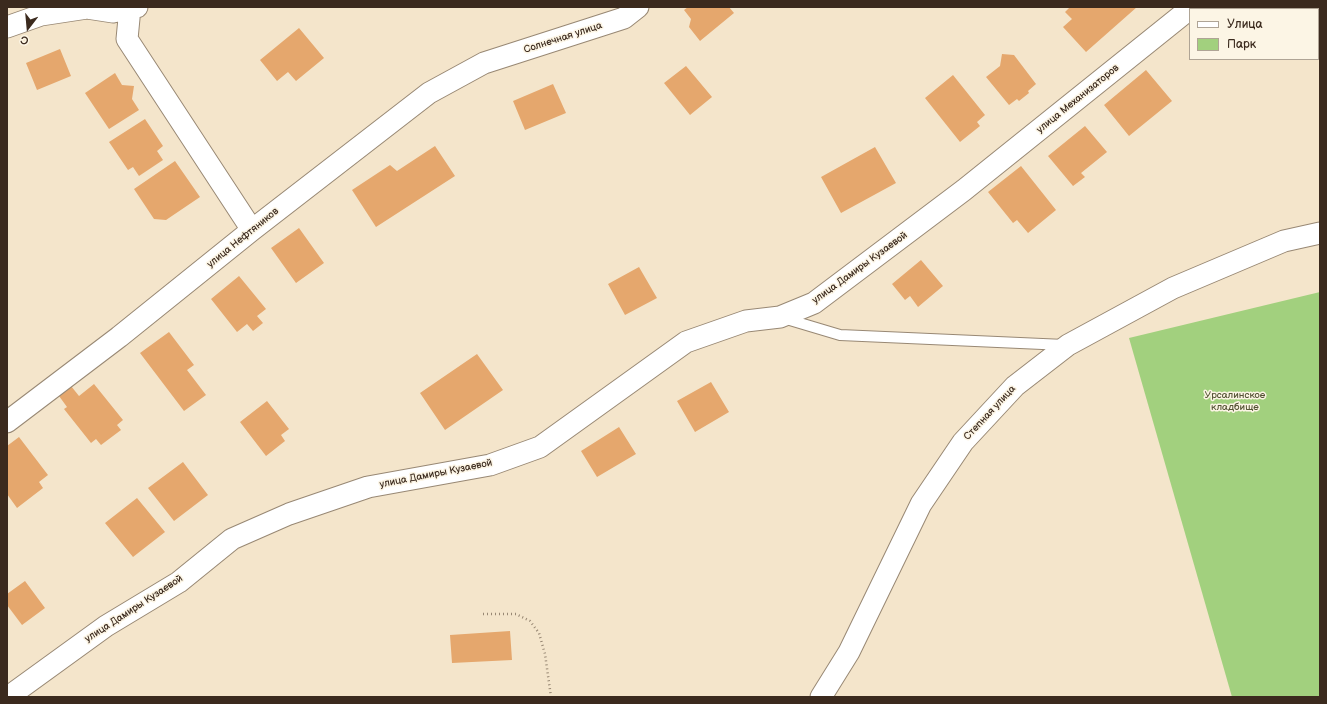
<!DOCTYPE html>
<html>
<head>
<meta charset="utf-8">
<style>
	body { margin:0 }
	#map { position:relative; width:1327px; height:704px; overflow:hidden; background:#f4e5cb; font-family:"Balsamiq Sans",sans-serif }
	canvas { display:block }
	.frame { position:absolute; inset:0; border:8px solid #3b2a1e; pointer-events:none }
	.legend { position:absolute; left:1189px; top:8px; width:130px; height:52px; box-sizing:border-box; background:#fcf5e5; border:1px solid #afa495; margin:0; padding:5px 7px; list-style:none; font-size:12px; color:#3b2a1e }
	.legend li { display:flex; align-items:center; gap:8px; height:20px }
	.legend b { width:20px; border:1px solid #afa495 }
	.north { position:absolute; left:8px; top:8px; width:40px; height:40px; -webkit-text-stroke:3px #fcf5e5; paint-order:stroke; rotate:196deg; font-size:11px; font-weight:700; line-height:16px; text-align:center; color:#3b2a1e }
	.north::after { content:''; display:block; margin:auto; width:14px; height:18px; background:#3b2a1e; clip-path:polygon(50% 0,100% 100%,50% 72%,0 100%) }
</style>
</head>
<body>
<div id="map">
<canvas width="1327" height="704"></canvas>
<div class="frame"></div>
<ul class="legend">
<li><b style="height:5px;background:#fff"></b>Улица</li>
<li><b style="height:11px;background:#a2d07e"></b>Парк</li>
</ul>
<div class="north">С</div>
</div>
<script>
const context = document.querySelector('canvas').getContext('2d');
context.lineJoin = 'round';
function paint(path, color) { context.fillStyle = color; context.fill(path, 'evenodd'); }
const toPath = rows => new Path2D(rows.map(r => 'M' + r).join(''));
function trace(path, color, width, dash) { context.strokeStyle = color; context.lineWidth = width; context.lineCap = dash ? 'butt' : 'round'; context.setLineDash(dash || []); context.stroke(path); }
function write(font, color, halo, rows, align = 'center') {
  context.font = font + ' "Balsamiq Sans",sans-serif'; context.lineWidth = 3; context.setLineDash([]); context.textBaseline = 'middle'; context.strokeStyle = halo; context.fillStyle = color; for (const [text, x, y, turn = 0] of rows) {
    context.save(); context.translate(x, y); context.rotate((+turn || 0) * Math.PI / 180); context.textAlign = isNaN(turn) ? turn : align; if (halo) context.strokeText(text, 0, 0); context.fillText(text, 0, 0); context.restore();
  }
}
paint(toPath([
	[1320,292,1320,697,1232,697,1129,338]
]), '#a2d07e');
paint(toPath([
	[688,7,729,7,734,13,700,41,689,27,691,19,684,10],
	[1070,7,1137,7,1086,52,1063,27,1072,19,1065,12],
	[1230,7,1260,7,1262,9,1227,9],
	[299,28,324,58,296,81,288,72,277,81,260,60],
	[60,49,71,76,37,90,26,63],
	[1002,54,1014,55,1036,84,1028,91,1029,93,1019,101,1017,99,1009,105,986,77,1000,66],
	[686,66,712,97,690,115,664,83],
	[1146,70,1172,101,1129,136,1104,105],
	[115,73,122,85,134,86,132,99,139,110,109,129,85,93],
	[953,75,985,115,977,122,980,126,960,142,925,98],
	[553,84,566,113,525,130,513,101],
	[145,119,163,146,157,151,163,160,139,176,133,167,128,170,109,142],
	[1085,126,1107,152,1081,173,1085,177,1073,186,1048,156],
	[435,146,455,176,376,227,352,190,390,165,397,171],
	[875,147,896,183,841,213,821,177],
	[175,161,200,197,166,220,154,219,134,189],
	[1021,166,1056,210,1028,233,1017,220,1013,223,988,192],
	[299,228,324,263,296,283,271,248],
	[921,260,943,286,918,307,910,296,905,300,892,284],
	[639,267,657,298,625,315,608,284],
	[239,276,266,309,257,316,263,323,253,331,247,324,237,332,211,299],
	[169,332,194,365,187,370,206,395,184,411,140,353],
	[477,354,503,390,445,430,420,393],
	[711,382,729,412,695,432,677,401],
	[94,384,123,420,117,425,121,430,101,445,96,439,91,443,64,409,67,407,59,396,71,386,79,396],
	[267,401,289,429,281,435,285,441,266,456,240,422],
	[619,427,636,454,597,477,581,451],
	[19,437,48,475,39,482,43,488,17,508,7,494,7,446],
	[183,462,208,495,174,521,148,488],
	[137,498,165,532,133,557,105,523],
	[25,581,45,608,22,625,7,605,7,594],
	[510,631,512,660,452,663,450,635]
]), '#e5a76d');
const lane = toPath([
	[783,318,840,335,1065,345]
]);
const street = toPath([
	[130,8,127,39,252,230],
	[7,27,41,15,87,8,113,12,137,7],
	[7,422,119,337,252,230,429,93,484,63,624,18,638,7],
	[8,697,106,626,179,582,232,539,289,514,368,487,490,465,540,447,686,342,746,321,780,317,814,303,964,190,1192,7],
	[821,697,849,652,921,504,963,442,1015,386,1068,345,1173,288,1284,241,1320,233]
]);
trace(lane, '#988874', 12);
trace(street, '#988874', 23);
trace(toPath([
	[483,614,516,614,530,621,539,633,545,654,551,697]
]), '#988874', 2.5, [1, 3]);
trace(lane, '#fff', 10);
trace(street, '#fff', 21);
write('10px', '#3b2a1e', '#fcf5e5', [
	["Солнечная улица",563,38,-18],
	["улица Механизаторов",1078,99,-39],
	["улица Нефтяников",243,238,-39],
	["улица Дамиры Кузаевой",860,268,-36],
	["Степная улица",990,413,-47],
	["улица Дамиры Кузаевой",436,474,-11],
	["улица Дамиры Кузаевой",134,609,-33]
]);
write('10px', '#555436', '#fcf5e5', [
	["Урсалинское",1235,395],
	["кладбище",1235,407]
]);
</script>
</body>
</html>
